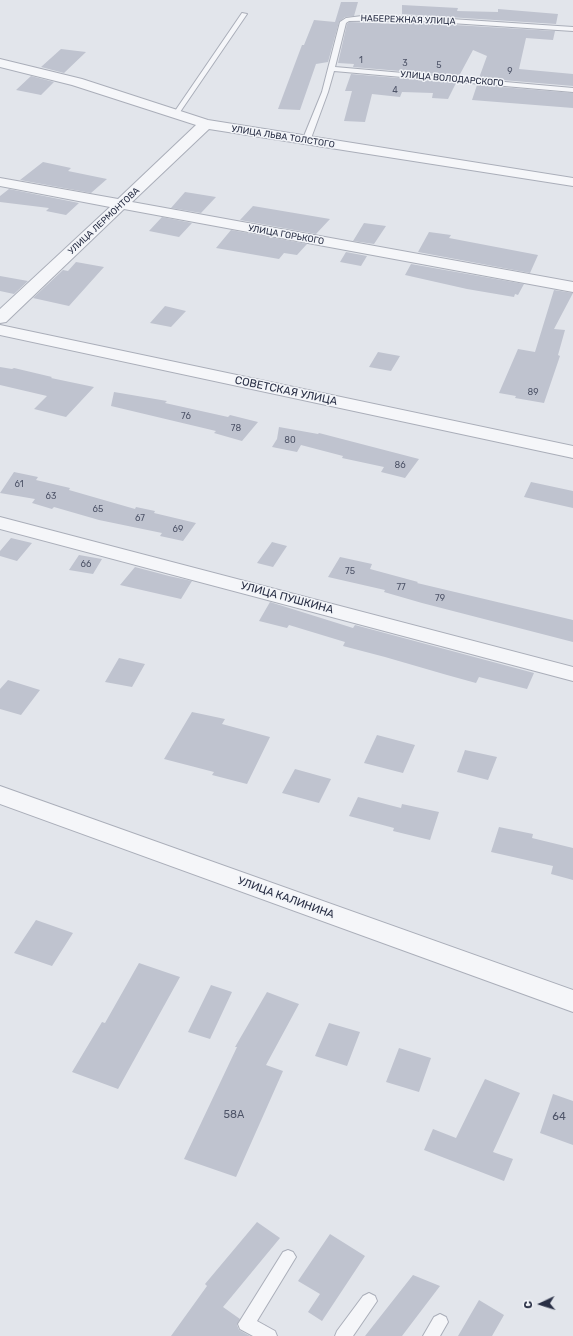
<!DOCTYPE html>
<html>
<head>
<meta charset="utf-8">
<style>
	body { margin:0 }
	#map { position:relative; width:573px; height:1336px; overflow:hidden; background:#e2e5eb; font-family:Rubik,sans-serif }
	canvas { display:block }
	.north { position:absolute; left:521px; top:1284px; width:40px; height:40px; -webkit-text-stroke:3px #f2f4f8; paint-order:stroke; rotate:266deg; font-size:11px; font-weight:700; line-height:16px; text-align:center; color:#292f45 }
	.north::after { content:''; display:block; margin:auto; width:14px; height:18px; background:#292f45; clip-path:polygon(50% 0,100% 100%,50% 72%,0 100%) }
</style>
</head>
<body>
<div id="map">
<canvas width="573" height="1336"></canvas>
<div class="north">С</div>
</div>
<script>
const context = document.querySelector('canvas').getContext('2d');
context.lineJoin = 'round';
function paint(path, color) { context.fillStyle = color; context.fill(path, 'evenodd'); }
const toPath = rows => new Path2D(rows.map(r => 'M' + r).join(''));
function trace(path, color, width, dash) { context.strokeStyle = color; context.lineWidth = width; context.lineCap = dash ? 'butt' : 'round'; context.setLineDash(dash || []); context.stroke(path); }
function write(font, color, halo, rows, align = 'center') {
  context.font = font + ' Rubik,sans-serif'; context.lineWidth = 3; context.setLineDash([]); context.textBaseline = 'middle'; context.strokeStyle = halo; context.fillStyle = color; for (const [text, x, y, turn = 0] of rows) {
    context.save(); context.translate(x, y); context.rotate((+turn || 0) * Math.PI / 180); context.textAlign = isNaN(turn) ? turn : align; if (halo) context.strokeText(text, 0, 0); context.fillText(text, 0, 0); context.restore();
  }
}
paint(toPath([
	[341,2,358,2,354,16,345,17,339,22,328,62,316,64,300,110,278,109,302,45,304,45,314,20,335,22],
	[402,5,458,8,457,11,498,12,498,9,558,14,556,24,402,14],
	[349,22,396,24,396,22,405,22,555,31,553,40,526,38,519,69,573,74,573,86,479,78,487,56,473,50,459,76,353,67,354,64,338,63,347,24],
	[61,49,86,52,64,73,41,67],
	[351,74,456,83,448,99,432,98,433,93,402,92,400,97,372,94,365,122,344,121,352,91,345,91],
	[31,76,54,82,41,95,16,90],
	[477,85,573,93,573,108,472,100],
	[43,162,71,168,68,171,107,179,91,193,20,180],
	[9,189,79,203,66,215,46,211,49,208,0,202,0,196],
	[185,192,216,197,201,213,171,208],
	[253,206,330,219,316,234,240,220],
	[162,217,192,223,179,237,149,231],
	[364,223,386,226,374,244,353,241],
	[231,230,307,244,297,255,284,253,279,259,216,248],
	[429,232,451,235,449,238,538,255,530,273,418,252],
	[346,252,367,256,361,266,340,262],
	[76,262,104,267,69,306,33,298,63,270,68,271],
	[411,264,524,284,518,295,515,294,514,297,467,289,405,275],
	[0,276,28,281,14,294,0,291],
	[554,290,573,293,554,329,565,330,558,355,560,356,544,403,515,398,516,396,499,393,518,349,535,352],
	[165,306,186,311,171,327,150,323],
	[378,352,400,356,391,371,369,367],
	[0,367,12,369,14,368,52,377,51,378,94,387,66,417,34,409,47,396,0,385],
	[114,392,167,401,165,403,228,417,230,415,258,422,242,441,214,433,216,431,111,406],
	[279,427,318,434,319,433,419,459,405,478,381,472,384,467,342,458,343,456,301,445,297,452,272,447,277,439],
	[14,472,38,477,36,480,70,488,69,490,135,509,136,507,155,511,154,513,196,523,183,541,160,536,162,533,99,520,54,507,52,509,32,503,35,499,0,493],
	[531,482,573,491,573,508,524,497],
	[11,538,32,543,17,561,0,556,0,551],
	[272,542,287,546,273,567,257,563],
	[79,555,102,559,93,574,69,570],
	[340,557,372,564,370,569,418,582,417,583,573,620,573,642,422,603,384,592,385,590,328,577],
	[135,567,169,576,192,581,181,599,120,585],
	[270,602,353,628,355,625,534,673,527,689,479,677,476,683,447,675,385,657,343,646,345,642,289,625,287,628,259,621],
	[119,658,145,664,132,687,105,682],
	[8,680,40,690,21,715,0,709,0,689],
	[192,712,225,719,222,724,270,737,247,784,212,775,214,772,164,759],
	[377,735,415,745,403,773,364,763],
	[465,750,497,757,488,780,457,772],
	[295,769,331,779,319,803,282,793],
	[358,797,401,808,402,804,439,812,430,840,393,831,394,828,349,816],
	[499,827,533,834,532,838,573,848,573,880,551,874,553,866,491,852],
	[36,920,73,933,52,966,14,953],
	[139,963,180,977,118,1089,72,1072,102,1022,105,1023],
	[211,985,232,992,210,1039,188,1032],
	[267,992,299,1004,266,1065,283,1071,236,1177,184,1159,237,1047,235,1047],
	[329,1023,360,1032,347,1066,315,1056],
	[399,1048,431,1058,419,1092,386,1082],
	[485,1079,520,1093,493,1152,513,1159,504,1181,424,1150,433,1129,456,1138],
	[553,1094,573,1101,573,1145,540,1133],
	[257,1222,280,1238,223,1307,240,1319,237,1325,239,1330,250,1336,171,1336,207,1286,205,1284],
	[330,1234,365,1256,322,1321,308,1312,320,1294,298,1281],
	[413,1275,440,1286,402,1336,365,1336],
	[479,1300,504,1315,492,1336,458,1336]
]), '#bfc3cf');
const service = toPath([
	[242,13,247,14,178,115,174,115,173,114,242,13],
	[362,16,405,16,573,27,573,31,405,20,349,21,346,23,335,67,573,88,573,92,334,71,328,92,310,141,308,142,304,142,302,141,322,92,340,22,346,18,362,16],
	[288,1250,293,1252,296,1257,257,1321,275,1331,277,1336,253,1336,240,1329,238,1324,283,1252,288,1250],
	[369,1293,375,1296,377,1301,353,1336,335,1336,337,1331,363,1296,369,1293],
	[440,1314,446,1317,448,1322,440,1336,423,1336,434,1317,440,1314]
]);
const minor = toPath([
	[0,59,82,79,208,120,573,178,573,186,209,129,132,202,573,282,573,292,124,209,6,322,0,323,0,309,110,207,0,186,0,178,118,199,196,125,72,85,0,67,0,59],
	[0,325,573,446,573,458,0,335,0,325],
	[0,517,573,667,573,681,0,529,0,517],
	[0,786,573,990,573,1012,0,804,0,786]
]);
trace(service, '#aaaeb9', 2);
trace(minor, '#aaaeb9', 2);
paint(service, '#f5f6f9');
paint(minor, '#f5f6f9');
write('9px', '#292f45', '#f2f4f8', [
	["НАБЕРЕЖНАЯ УЛИЦА",408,20,2],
	["УЛИЦА ВОЛОДАРСКОГО",452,79,5],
	["УЛИЦА ЛЬВА ТОЛСТОГО",283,137,9],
	["УЛИЦА ЛЕРМОНТОВА",104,221,-43],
	["УЛИЦА ГОРЬКОГО",286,235,10]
]);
write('9px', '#4e5468', null, [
	["1",361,60],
	["3",405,63],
	["5",439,65],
	["9",510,71],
	["4",395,90],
	["89",533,392],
	["76",186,416],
	["78",236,428],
	["80",290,440],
	["86",400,465],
	["61",19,484],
	["63",51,496],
	["65",98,509],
	["67",140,518],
	["69",178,529],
	["66",86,564],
	["75",350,571],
	["77",401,587],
	["79",440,598]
]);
write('11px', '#292f45', '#f2f4f8', [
	["СОВЕТСКАЯ УЛИЦА",286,391,12],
	["УЛИЦА ПУШКИНА",287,598,15],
	["УЛИЦА КАЛИНИНА",286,898,20]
]);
write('11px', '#4e5468', null, [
	["58А",234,1115],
	["64",559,1117]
]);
</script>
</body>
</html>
